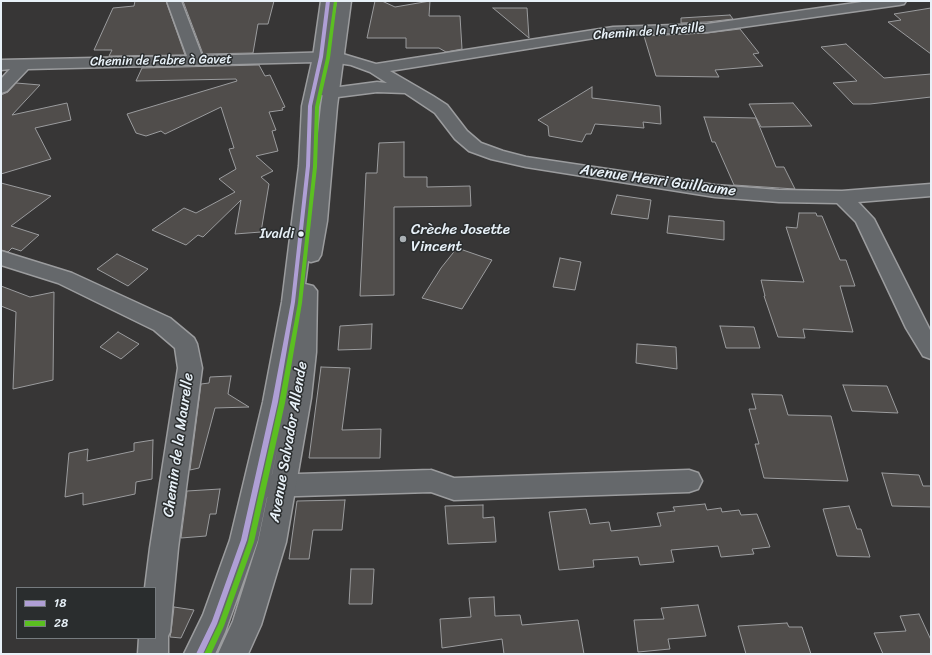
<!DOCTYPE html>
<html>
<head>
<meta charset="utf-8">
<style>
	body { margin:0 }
	#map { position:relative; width:932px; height:655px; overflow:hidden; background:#373636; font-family:Sriracha,sans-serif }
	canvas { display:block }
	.frame { position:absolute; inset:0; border:2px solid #e8f1f8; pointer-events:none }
	.legend { position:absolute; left:16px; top:587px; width:140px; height:52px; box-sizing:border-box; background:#2a2d2e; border:1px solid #767b7f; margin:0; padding:5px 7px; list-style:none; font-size:12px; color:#e8f1f8 }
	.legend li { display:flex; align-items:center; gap:8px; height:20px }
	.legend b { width:20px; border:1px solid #767b7f }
</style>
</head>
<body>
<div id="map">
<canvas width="932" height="655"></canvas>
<div class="frame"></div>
<ul class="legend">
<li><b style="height:5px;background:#af9fd5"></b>18</li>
<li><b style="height:5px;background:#5bbf21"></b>28</li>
</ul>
</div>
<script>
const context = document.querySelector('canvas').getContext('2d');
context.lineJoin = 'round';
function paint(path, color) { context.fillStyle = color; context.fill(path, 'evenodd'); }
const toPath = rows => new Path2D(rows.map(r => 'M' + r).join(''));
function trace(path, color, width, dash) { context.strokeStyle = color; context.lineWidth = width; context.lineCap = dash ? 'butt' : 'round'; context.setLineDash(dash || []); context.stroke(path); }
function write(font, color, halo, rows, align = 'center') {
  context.font = font + ' Sriracha,sans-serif'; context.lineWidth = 3; context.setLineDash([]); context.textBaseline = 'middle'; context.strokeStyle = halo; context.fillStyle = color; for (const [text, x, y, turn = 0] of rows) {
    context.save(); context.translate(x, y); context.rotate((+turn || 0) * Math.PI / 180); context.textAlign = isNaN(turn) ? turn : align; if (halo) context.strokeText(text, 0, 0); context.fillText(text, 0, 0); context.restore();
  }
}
const building = toPath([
	[135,1,166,1,185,55,109,56,112,50,94,50,113,8,134,6,135,1],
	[183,1,274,1,268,24,258,24,253,53,203,54,183,1],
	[375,1,382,1,395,7,430,1,429,16,460,16,462,49,446,52,439,48,406,48,406,38,367,38,375,1],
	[493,8,527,8,529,38,493,8],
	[931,8,931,54,888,22,901,20,894,14,931,8],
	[730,15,733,19,707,22,681,23,681,18,730,15],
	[740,29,759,53,753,54,763,66,715,70,719,77,656,76,644,36,707,33,740,29],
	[846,44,884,78,931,74,931,97,870,104,853,104,833,83,857,81,821,47,846,44],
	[259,65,265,76,270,75,285,107,282,108,283,110,269,112,276,130,272,131,278,151,256,156,273,171,261,177,269,184,261,232,235,234,241,200,203,237,198,235,186,245,152,230,184,208,196,213,235,192,219,179,236,169,229,149,234,148,221,107,165,134,161,131,146,136,136,133,127,114,237,81,236,79,136,81,142,68,259,65],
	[16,83,40,85,12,115,67,103,71,120,35,128,51,159,1,174,1,95,8,92,16,83],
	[592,87,592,98,660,106,661,124,643,122,644,128,595,124,591,134,586,134,582,142,549,136,548,126,538,120,592,87],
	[793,103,812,126,761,127,749,104,793,103],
	[704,117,756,118,776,167,784,167,795,189,734,185,715,142,712,142,704,117],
	[404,142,404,177,427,177,427,187,470,186,471,206,394,207,394,295,360,296,366,173,377,173,379,143,404,142],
	[1,183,51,196,11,226,39,235,21,251,12,248,8,252,1,250,1,183],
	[617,195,651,200,648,219,611,214,617,195],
	[799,213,816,213,817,216,822,216,840,260,846,260,855,286,840,286,853,332,803,329,805,338,778,337,764,296,765,296,761,280,804,282,786,227,797,228,799,213],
	[669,216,724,221,724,240,667,233,669,216],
	[457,248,492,260,462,309,422,298,441,268,457,248],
	[117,254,148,269,128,286,97,269,117,254],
	[560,258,581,262,575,290,553,287,560,258],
	[1,286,30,297,54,292,53,380,13,389,16,312,1,306,1,286],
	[372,324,371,349,338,350,340,326,372,324],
	[720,326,754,327,760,348,726,348,720,326],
	[118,332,139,344,121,359,100,347,118,332],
	[637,344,676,347,677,369,636,363,637,344],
	[321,367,350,368,342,430,381,429,380,458,309,458,321,367],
	[231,376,228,394,249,407,215,408,199,468,190,470,201,384,209,383,210,377,231,376],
	[843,385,887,386,898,413,852,411,843,385],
	[752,394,782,395,788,415,831,416,848,481,764,478,755,444,759,444,749,409,756,409,752,394],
	[153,440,152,479,136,482,135,494,83,505,83,493,65,497,69,453,88,449,87,461,134,451,134,443,153,440],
	[882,473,919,475,923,486,931,486,931,507,892,506,882,473],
	[220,489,216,514,210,514,206,536,181,538,187,491,220,489],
	[345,500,342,530,313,530,309,559,289,559,297,501,345,500],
	[705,504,707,510,721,508,722,512,739,510,741,515,757,514,770,547,752,549,754,554,721,557,718,546,671,550,674,562,640,565,638,557,593,560,594,567,559,570,549,512,586,509,590,524,609,522,611,531,661,526,657,513,675,511,673,507,705,504],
	[483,505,483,518,494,517,496,542,448,544,445,506,483,505],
	[849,506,857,529,861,529,870,557,837,556,823,509,849,506],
	[351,569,374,569,372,604,349,604,351,569],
	[494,597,495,616,520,615,522,625,578,620,584,654,504,654,502,639,442,648,440,619,471,617,469,598,494,597],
	[698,605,706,636,668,639,670,649,638,652,634,620,664,619,661,608,698,605],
	[174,607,194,610,181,638,170,637,171,632,174,607],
	[919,614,931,640,931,654,883,654,874,633,906,631,900,616,919,614],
	[787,623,789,627,802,627,811,654,746,654,738,626,787,623]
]);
paint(building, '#504d4b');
trace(building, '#9b9c9e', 1);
const minor = toPath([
	[167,1,181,1,202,56,336,52,376,64,613,27,707,24,869,1,906,1,904,4,899,5,707,32,613,35,390,71,433,96,447,105,467,131,481,143,503,151,526,157,715,185,779,190,842,191,931,184,931,196,858,202,874,219,931,332,931,359,923,356,906,328,856,222,837,203,779,202,715,197,526,167,491,159,469,151,455,139,435,113,405,93,377,92,330,98,316,93,314,90,317,67,316,62,28,69,7,91,1,93,1,79,10,69,1,70,1,60,187,56,167,1],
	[331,62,351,65,370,72,387,83,377,82,332,88,330,87,333,67,331,62],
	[1,251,72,273,170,318,194,338,197,344,202,368,178,548,170,632,168,636,168,654,138,654,139,638,155,638,155,588,145,588,150,548,178,368,175,348,154,330,58,283,1,265,1,251],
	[431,470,454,478,689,470,698,473,702,481,698,489,689,492,454,500,431,492,265,497,256,494,252,486,256,478,265,475,431,470]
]);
const major = toPath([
	[321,1,335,1,329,52,337,1,351,1,337,106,327,221,321,255,318,260,311,262,308,261,305,284,313,286,317,291,316,352,311,398,286,542,261,625,248,654,218,654,233,621,258,542,280,436,258,540,225,632,215,654,184,654,203,615,230,540,263,402,282,302,299,166,302,106,313,57,321,1],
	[328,61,321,106,318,133,318,106,328,61]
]);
trace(minor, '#9b9c9e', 3);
trace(major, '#9b9c9e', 3);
paint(minor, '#65686b');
paint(major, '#65686b');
paint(toPath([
	[326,1,330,1,323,57,312,106,310,166,295,302,278,402,247,540,217,624,203,654,196,654,212,621,241,540,272,402,291,302,306,166,308,106,319,57,326,1]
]), '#af9fd5');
paint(toPath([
	[334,1,337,2,330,58,319,107,317,167,302,303,285,403,254,542,224,626,211,654,204,654,219,623,248,542,279,403,298,303,313,167,315,107,326,58,334,1]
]), '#5bbf21');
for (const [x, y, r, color] of [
	[301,234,3.5,"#e8f1f8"],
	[403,239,4,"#aab0b4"]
]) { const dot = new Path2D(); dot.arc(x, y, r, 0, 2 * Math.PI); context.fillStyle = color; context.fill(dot); trace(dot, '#2a2d2e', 1.5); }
write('13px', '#e8f1f8', '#2a2d2e', [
	["Chemin de la Treille",649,32,-4],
	["Chemin de Fabre à Gavet",161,61,-1]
]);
write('14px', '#e8f1f8', '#2a2d2e', [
	["Ivaldi",294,234]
], 'right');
write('15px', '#e8f1f8', '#2a2d2e', [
	["Avenue Henri Guillaume",658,181,8],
	["Avenue Salvador Allende",289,442,-80],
	["Chemin de la Maurelle",179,445,-82]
]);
write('15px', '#e8f1f8', '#2a2d2e', [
	["Crèche Josette",411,230],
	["Vincent",411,247]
], 'left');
</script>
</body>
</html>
